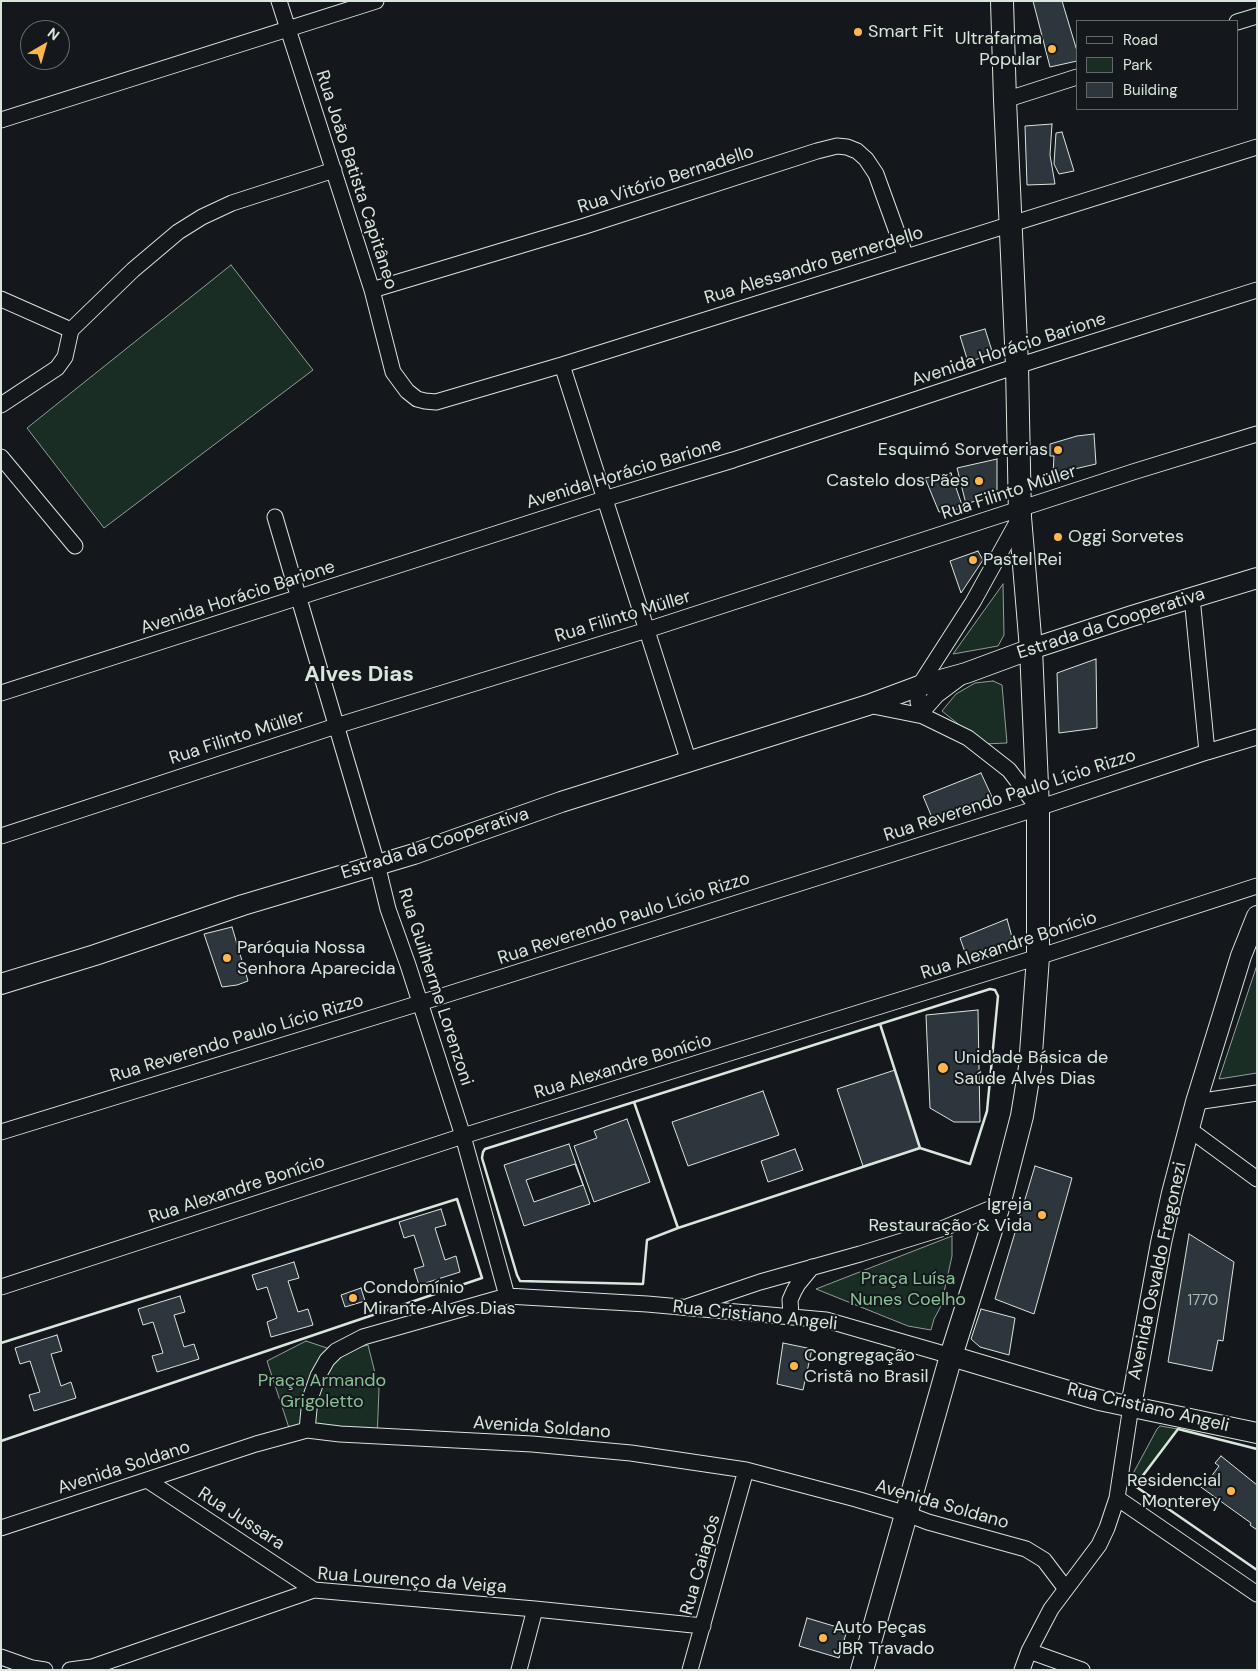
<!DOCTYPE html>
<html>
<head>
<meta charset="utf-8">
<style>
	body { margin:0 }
	#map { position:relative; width:1258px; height:1671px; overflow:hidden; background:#14181c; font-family:"DM Sans",sans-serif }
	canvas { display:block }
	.frame { position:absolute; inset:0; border:2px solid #d8e6dc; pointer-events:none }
	.legend { position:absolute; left:1076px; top:20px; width:162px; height:90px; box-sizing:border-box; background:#14181c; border:1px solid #626a69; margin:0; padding:6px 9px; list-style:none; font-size:15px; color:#d8e6dc }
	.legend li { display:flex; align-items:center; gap:10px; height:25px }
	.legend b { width:25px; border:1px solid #626a69 }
	.north { position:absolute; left:20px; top:20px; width:50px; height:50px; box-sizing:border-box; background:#14181c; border:1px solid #626a69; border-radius:50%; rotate:38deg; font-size:14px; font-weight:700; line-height:20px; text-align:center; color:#d8e6dc }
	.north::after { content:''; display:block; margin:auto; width:18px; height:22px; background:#ffb74d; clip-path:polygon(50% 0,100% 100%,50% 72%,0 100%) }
</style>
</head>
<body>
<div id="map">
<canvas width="1258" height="1671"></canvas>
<div class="frame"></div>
<ul class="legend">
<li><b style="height:6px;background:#14181c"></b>Road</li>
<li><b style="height:14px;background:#1a2d24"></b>Park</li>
<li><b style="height:14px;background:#2c363c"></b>Building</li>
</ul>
<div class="north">N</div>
</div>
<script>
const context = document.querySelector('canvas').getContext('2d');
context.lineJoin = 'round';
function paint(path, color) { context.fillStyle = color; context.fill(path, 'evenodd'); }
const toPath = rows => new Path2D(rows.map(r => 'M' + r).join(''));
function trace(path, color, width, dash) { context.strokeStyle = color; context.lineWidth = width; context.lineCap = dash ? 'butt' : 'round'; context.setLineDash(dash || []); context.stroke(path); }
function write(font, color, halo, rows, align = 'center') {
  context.font = font + ' "DM Sans",sans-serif'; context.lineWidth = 4; context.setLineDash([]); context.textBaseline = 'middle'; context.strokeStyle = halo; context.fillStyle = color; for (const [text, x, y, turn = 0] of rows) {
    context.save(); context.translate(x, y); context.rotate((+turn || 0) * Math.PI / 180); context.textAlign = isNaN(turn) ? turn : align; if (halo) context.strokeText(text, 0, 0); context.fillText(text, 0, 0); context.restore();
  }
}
const green = toPath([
	[231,265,313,370,104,528,27,428,231,265],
	[1003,584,1004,635,998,646,953,654,1003,584],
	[993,681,1002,685,1007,743,983,744,942,711,956,694,975,683,993,681],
	[1257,965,1257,1073,1219,1079,1257,965],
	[952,1236,952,1256,941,1306,934,1319,931,1330,908,1326,816,1289,952,1236],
	[306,1341,339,1352,368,1345,379,1389,377,1440,291,1434,267,1361,306,1341],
	[1160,1426,1178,1429,1135,1486,1129,1481,1157,1429,1160,1426]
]);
paint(green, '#1a2d24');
trace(green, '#939e99', 1);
const building = toPath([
	[1033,1,1062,1,1077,51,1077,61,1050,67,1033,1],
	[1052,124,1050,155,1055,184,1027,185,1025,126,1052,124],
	[1062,132,1074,171,1059,174,1054,164,1056,133,1062,132],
	[985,329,993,354,968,362,960,336,985,329],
	[1094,434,1096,464,1053,474,1054,456,1050,456,1050,444,1077,436,1094,434],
	[997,459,997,494,966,504,957,468,997,459],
	[951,473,963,508,939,512,925,478,951,473],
	[978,551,983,560,961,593,950,561,978,551],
	[1096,659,1097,728,1059,733,1057,673,1096,659],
	[981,773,992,797,933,820,923,796,981,773],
	[1007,919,1012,937,1007,946,967,958,960,938,1007,919],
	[232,927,248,981,237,985,222,987,204,934,232,927],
	[978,1010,980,1122,954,1122,930,1108,926,1015,978,1010],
	[895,1070,920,1148,863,1166,837,1089,895,1070],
	[763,1091,779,1135,688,1166,672,1122,763,1091],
	[627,1119,650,1182,594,1202,574,1146,597,1138,594,1131,627,1119],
	[569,1144,590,1204,524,1226,504,1165,569,1144],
	[795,1149,803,1170,768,1182,761,1161,795,1149],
	[575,1164,583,1185,534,1202,526,1180,575,1164],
	[1035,1166,1072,1178,1034,1314,995,1299,1035,1166],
	[441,1209,446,1225,435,1228,445,1260,456,1256,460,1272,419,1285,414,1269,424,1266,414,1235,404,1238,399,1222,441,1209],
	[1189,1234,1234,1262,1223,1341,1218,1340,1212,1371,1168,1362,1189,1234],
	[294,1262,299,1278,288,1281,298,1312,308,1309,313,1325,271,1337,267,1322,277,1318,267,1287,257,1290,252,1275,294,1262],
	[361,1288,365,1301,345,1307,341,1295,361,1288],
	[180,1296,185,1312,174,1315,184,1347,194,1344,199,1359,157,1372,152,1356,163,1353,153,1322,143,1325,138,1309,180,1296],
	[981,1309,1015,1318,1009,1355,980,1347,971,1339,981,1309],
	[57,1335,62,1351,51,1354,61,1386,71,1382,76,1398,34,1411,29,1395,40,1392,30,1361,20,1364,15,1348,57,1335],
	[783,1343,812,1349,803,1390,777,1384,783,1343],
	[1221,1456,1257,1485,1257,1530,1250,1525,1251,1523,1198,1485,1204,1477,1208,1481,1219,1466,1215,1463,1221,1456],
	[807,1618,847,1630,839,1658,799,1646,807,1618]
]);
paint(building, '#2c363c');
trace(building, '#d8e6dc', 1);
const street = toPath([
	[279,1,372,290,393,372,407,391,417,399,425,401,436,402,562,365,1257,147],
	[1237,22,1257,16],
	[1005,100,1077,77],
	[1,120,376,1],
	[372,290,585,226,817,151,837,146,847,147,857,151,866,159,876,174,906,257],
	[1,299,71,330],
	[562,365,689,762],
	[1,405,57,368,65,357,71,330,133,270,178,232,202,217,232,203,334,170],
	[1,457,75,546],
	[275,517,377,864,388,909,408,965,463,1136,507,1296],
	[1192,597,1207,752],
	[1,693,604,499,733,460,1017,366,1257,290],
	[868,705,923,716,968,738,1009,770,1038,808],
	[922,712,937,695,961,677],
	[923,716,918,702,919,686,973,602,1020,517],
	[1,836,336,726,647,630,1136,471,1257,434],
	[1196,1102,1257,1093],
	[1189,1129,1257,1179],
	[1,1132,420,1003,1038,808,1207,752,1257,737],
	[1,1287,463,1136,1038,957,1257,886],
	[689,1306,760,1282,860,1254,944,1228,999,1205],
	[791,1316,790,1300,794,1291,798,1284,812,1267],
	[307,1430,310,1399,318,1376,327,1360,336,1351,363,1337,507,1296,647,1304,826,1320,951,1356],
	[147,1480,314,1590],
	[1117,1498,1257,1594],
	[1,1528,256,1444,307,1430,340,1434,532,1444,631,1453,746,1470,856,1499,907,1514,928,1522,1026,1549,1044,1560,1066,1589],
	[1029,1651,1082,1670],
	[1,1657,32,1668,45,1670],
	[70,1670,92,1667,314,1590,535,1609,703,1626],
	[519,1670,535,1609],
	[690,1670,746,1470],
	[1022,1670,1029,1651,1051,1609,1099,1545,1107,1528,1117,1498,1131,1406]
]);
const secondary = toPath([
	[1,984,95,955,243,905,414,854,561,802,868,705,919,686,966,673,1031,649,1132,616,1257,578],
	[951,1356,1099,1400,1257,1433],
	[1131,1406,1161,1243,1172,1193,1196,1102,1241,956,1257,916]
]);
const primary = toPath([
	[862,1670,951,1356,999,1205,1022,1116,1030,1067,1038,957,1038,808,1031,649,1020,517,1017,366,1005,100,1002,1]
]);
trace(street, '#d8e6dc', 17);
trace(secondary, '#d8e6dc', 22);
trace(primary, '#d8e6dc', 24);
trace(street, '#14181c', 15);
trace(secondary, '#14181c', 20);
trace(primary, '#14181c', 22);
trace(toPath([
	[880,1024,990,989,995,990,998,996,987,1111,970,1164]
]), '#d8e6dc', 1, [6, 2.5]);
trace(toPath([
	[990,989,995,990,998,996,987,1111,970,1164,920,1148,880,1024,990,989],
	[880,1024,920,1148,678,1228,634,1102,880,1024],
	[634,1102,678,1228,647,1240,643,1284,520,1281,517,1275,482,1158,483,1152,485,1149,634,1102],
	[1,1343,457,1199,482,1278,1,1441],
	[1257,1449,1178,1429,1135,1486,1257,1570]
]), '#d8e6dc', 2.5);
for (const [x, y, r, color] of [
	[858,32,5,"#ffb74d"],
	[1052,49,5,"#ffb74d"],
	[1058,450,5,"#ffb74d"],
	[979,481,5,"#ffb74d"],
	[1058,537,5,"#ffb74d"],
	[973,560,5,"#ffb74d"],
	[227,958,5,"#ffb74d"],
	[943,1068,6,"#ffb74d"],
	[1042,1215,5,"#ffb74d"],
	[353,1298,5,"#ffb74d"],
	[794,1366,5,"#ffb74d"],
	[1231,1491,5,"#ffb74d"],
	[823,1638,5,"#ffb74d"]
]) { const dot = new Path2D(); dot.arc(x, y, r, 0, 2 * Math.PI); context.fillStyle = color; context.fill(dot); trace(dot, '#14181c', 2); }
write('15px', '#adbab4', null, [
	["1770",1203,1301]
]);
write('18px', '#d8e6dc', '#14181c', [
	["Smart Fit",868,32],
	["Ultrafarma",1042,39,"right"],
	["Popular",1042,60,"right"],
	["Esquimó Sorveterias",1048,450,"right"],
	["Castelo dos Pães",969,481,"right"],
	["Oggi Sorvetes",1068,537],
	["Pastel Rei",983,560],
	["Paróquia Nossa",237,948],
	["Senhora Aparecida",237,969],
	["Unidade Básica de",954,1058],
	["Saúde Alves Dias",954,1079],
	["Igreja",1032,1205,"right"],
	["Restauração & Vida",1032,1226,"right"],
	["Condomínio",363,1288],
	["Mirante Alves Dias",363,1309],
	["Congregação",804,1356],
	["Cristã no Brasil",804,1377],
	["Residencial",1221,1481,"right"],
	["Monterey",1221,1502,"right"],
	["Auto Peças",833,1628],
	["JBR Travado",833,1649]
], 'left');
write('18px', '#d8e6dc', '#14181c', [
	["Rua João Batista Capitâneo",356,180,72],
	["Rua Vitório Bernadello",666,180,-18],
	["Rua Alessandro Bernerdello",814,266,-17],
	["Avenida Horácio Barione",1009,350,-18],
	["Avenida Horácio Barione",624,474,-17],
	["Rua Filinto Müller",1009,493,-18],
	["Avenida Horácio Barione",238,598,-18],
	["Rua Filinto Müller",623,617,-17],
	["Estrada da Cooperativa",1111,624,-18],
	["Rua Filinto Müller",237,738,-18],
	["Rua Reverendo Paulo Lício Rizzo",1010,796,-18],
	["Estrada da Cooperativa",435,844,-18],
	["Rua Reverendo Paulo Lício Rizzo",624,919,-18],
	["Rua Alexandre Bonício",1009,946,-18],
	["Rua Guilherme Lorenzoni",435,987,72],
	["Rua Reverendo Paulo Lício Rizzo",237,1039,-17],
	["Rua Alexandre Bonício",623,1067,-17],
	["Rua Alexandre Bonício",237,1190,-18],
	["Avenida Osvaldo Fregonezi",1158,1271,-78],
	["Rua Cristiano Angeli",755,1316,6],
	["Rua Cristiano Angeli",1148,1408,13],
	["Avenida Soldano",542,1428,4],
	["Avenida Soldano",124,1468,-18],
	["Avenida Soldano",942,1505,16],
	["Rua Jussara",241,1519,33],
	["Rua Caiapós",701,1565,-74],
	["Rua Lourenço da Veiga",412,1581,4]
]);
write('18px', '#8ac095', '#14181c', [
	["Praça Luísa",908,1279],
	["Nunes Coelho",908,1300],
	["Praça Armando",322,1381],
	["Grigoletto",322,1402]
]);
write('bold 22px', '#d8e6dc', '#14181c', [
	["Alves Dias",359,675]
]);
</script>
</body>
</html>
